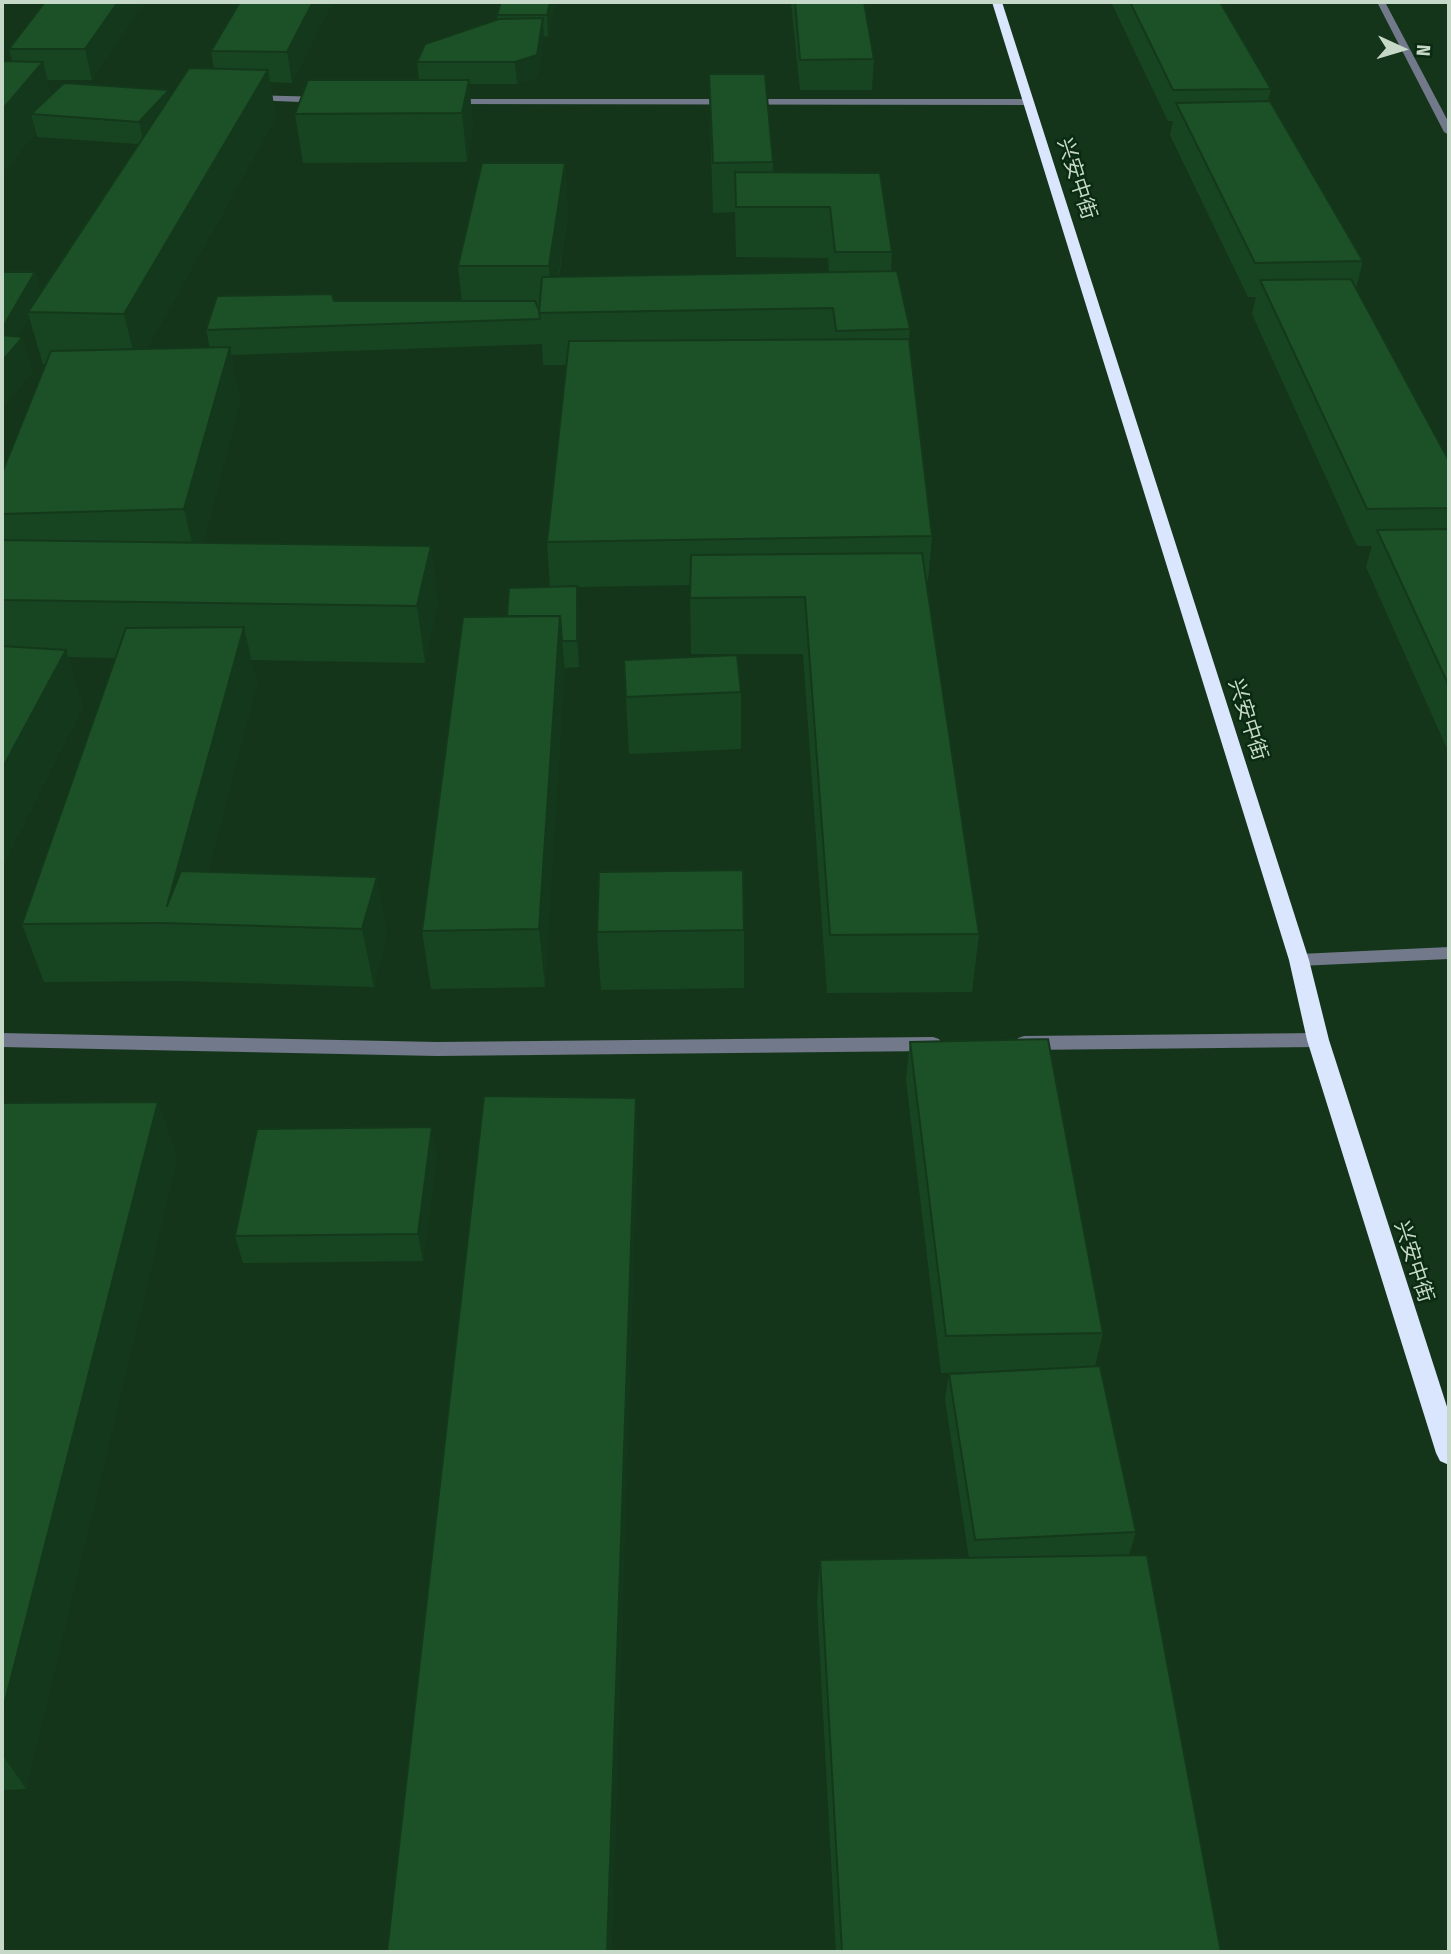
<!DOCTYPE html>
<html>
<head>
<meta charset="utf-8">
<style>
	body { margin:0 }
	#map { position:relative; width:1451px; height:1954px; overflow:hidden; background:#15351a; font-family:"Fira Sans Condensed",sans-serif }
	canvas { display:block }
	.frame { position:absolute; inset:0; border:4px solid #c6d9c8; pointer-events:none }
	.north { position:absolute; left:1367px; top:14px; width:70px; height:70px; -webkit-text-stroke:5px #0a2b11; paint-order:stroke; rotate:94deg; font-size:19px; font-weight:700; line-height:28px; text-align:center; color:#c6d9c8 }
	.north::after { content:''; display:block; margin:auto; width:24px; height:32px; background:#c6d9c8; clip-path:polygon(50% 0,100% 100%,50% 72%,0 100%) }
</style>
</head>
<body>
<div id="map">
<canvas width="1451" height="1954"></canvas>
<div class="frame"></div>
<div class="north">N</div>
</div>
<script>
const context = document.querySelector('canvas').getContext('2d');
context.lineJoin = 'round';
const toPath = rows => new Path2D(rows.map(r => 'M' + r).join(''));
function paint(path, color) { context.fillStyle = color; context.fill(path, 'evenodd'); }
function trace(path, color, width, dash) { context.strokeStyle = color; context.lineWidth = width; context.lineCap = dash ? 'butt' : 'round'; context.setLineDash(dash || []); context.stroke(path); }
function write(font, color, halo, rows, align = 'center') {
  context.font = font + ' "Fira Sans Condensed","Noto Sans SC",sans-serif'; context.lineWidth = 5; context.setLineDash([]); context.textBaseline = 'middle'; context.strokeStyle = halo; context.fillStyle = color; for (const [text, x, y, turn = 0] of rows) {
    context.save(); context.translate(x, y); context.rotate((+turn || 0) * Math.PI / 180); context.textAlign = isNaN(turn) ? turn : align; if (halo) context.strokeText(text, 0, 0); context.fillText(text, 0, 0); context.restore();
  }
}
paint(toPath([
	[1377,2,1385,2,1449,123,1449,135,1444,132,1377,2],
	[248,95,325,97,330,100,325,103,251,100,246,97,248,95],
	[444,99,1028,99,1033,102,1028,105,447,104,442,101,444,99],
	[1449,947,1449,959,1299,966,1290,960,1299,954,1449,947],
	[2,1033,437,1042,933,1037,939,1039,942,1044,939,1049,933,1051,437,1056,2,1047,2,1033],
	[1318,1033,1324,1035,1327,1040,1324,1045,1318,1047,1024,1050,1018,1048,1015,1043,1018,1038,1024,1036,1318,1033]
]), '#72798a');
paint(toPath([
	[992,2,1002,2,1309,960,1329,1040,1449,1413,1449,1465,1440,1461,1436,1453,1307,1040,1289,960,992,2]
]), '#dae5fe');
paint(toPath([
	[45,2,145,2,92,80,47,80,51,95,169,90,170,96,214,69,211,51,332,2,292,83,270,82,276,117,147,349,210,348,206,330,334,301,462,301,458,266,565,163,568,213,559,277,829,272,828,258,736,257,735,212,713,213,710,121,709,74,773,162,773,172,880,173,892,252,891,271,910,329,909,339,932,536,928,581,926,581,979,934,972,992,827,993,803,654,691,654,690,585,577,587,579,613,579,667,564,668,545,987,431,989,422,931,507,616,550,587,547,542,567,365,543,365,542,344,231,355,240,401,203,543,431,546,438,602,425,663,251,660,257,684,208,871,377,877,387,935,374,987,180,981,44,982,22,924,115,658,68,657,83,707,2,867,2,473,46,364,43,364,29,317,18,337,23,337,33,372,2,408,2,272,35,272,40,292,138,144,37,137,36,132,2,174,2,61,12,61,9,49],
	[501,2,556,2,548,37,544,36,538,77,517,84,469,84,473,127,467,162,303,163,295,114,419,80,417,62,497,19,497,15],
	[791,2,864,2,874,59,872,90,800,90],
	[1111,2,1220,2,1271,89,1268,101,1363,261,1356,288,1449,461,1449,753,1366,567,1372,546,1357,546,1252,314,1256,297,1248,297,1170,135,1173,121,1168,121],
	[624,660,741,692,741,749,629,754],
	[744,930,744,988,601,990,597,932],
	[910,1042,1103,1333,1095,1366,1136,1532,1129,1555,1221,1952,836,1952,817,1602,820,1560,969,1558,945,1399,949,1374,1000,1371,941,1373,906,1080],
	[158,1102,177,1159,26,1789,2,1790,2,1103],
	[437,1154,423,1261,243,1263,235,1236]
]), '#184521');
paint(toPath([
	[118,2,145,2,92,80,85,49],
	[313,2,332,2,292,83,287,52],
	[550,2,556,2,548,37,547,15],
	[543,18,544,39,538,77,517,84,515,62],
	[43,62,55,109,31,114,36,132,2,174,2,110],
	[268,70,276,117,137,367,124,314],
	[469,80,473,127,467,162,462,113],
	[169,90,174,113,144,145,139,122],
	[565,163,568,213,553,312,552,312,549,266],
	[35,272,41,296,28,312,29,317,10,352,3,327],
	[23,337,33,372,2,408,2,361],
	[230,347,240,401,197,565,184,509],
	[431,546,438,602,425,663,417,606],
	[577,586,579,613,579,667,577,641],
	[560,616,565,672,545,987,539,929],
	[244,627,257,684,194,924,167,906],
	[66,650,83,707,2,867,2,769],
	[377,877,387,935,374,987,362,929],
	[636,1098,638,1145,612,1952,607,1952],
	[158,1102,177,1159,26,1789,2,1754,2,1713],
	[432,1127,437,1154,423,1261,418,1234]
]), '#14381b');
const building = toPath([
	[45,2,118,2,85,49,9,49,45,2],
	[240,2,313,2,287,52,211,51,240,2],
	[501,2,550,2,547,15,497,15,501,2],
	[795,2,864,2,874,59,800,60,795,2],
	[1130,2,1220,2,1271,89,1173,90,1130,2],
	[543,18,537,55,515,62,417,62,425,44,499,19,543,18],
	[2,61,43,62,2,110,2,61],
	[189,68,268,70,124,314,28,312,189,68],
	[709,74,765,74,773,162,713,163,709,74],
	[308,80,469,80,462,113,295,114,308,80],
	[64,83,169,90,139,122,31,114,64,83],
	[1270,101,1363,261,1255,263,1176,103,1270,101],
	[482,163,565,163,549,266,458,266,482,163],
	[735,172,880,173,892,252,835,252,830,207,736,207,735,172],
	[897,271,910,329,836,331,833,308,539,313,542,277,897,271],
	[2,272,35,272,3,327,2,327,2,272],
	[1351,279,1449,461,1449,508,1367,509,1260,280,1351,279],
	[332,294,334,301,535,301,539,310,540,319,206,330,217,296,332,294],
	[2,335,23,337,2,361,2,335],
	[909,339,932,536,547,542,569,341,909,339],
	[230,347,184,509,2,514,2,473,51,351,230,347],
	[1449,529,1449,686,1377,530,1449,529],
	[2,540,431,546,417,606,2,600,2,540],
	[922,553,979,934,830,935,805,597,690,598,691,555,922,553],
	[577,586,577,641,562,641,560,616,507,616,509,588,577,586],
	[560,616,539,929,422,931,463,617,560,616],
	[244,627,167,906,181,871,377,877,362,929,162,923,22,924,126,628,244,627],
	[2,646,66,650,2,769,2,646],
	[737,655,741,692,626,697,624,660,737,655],
	[743,870,744,930,597,932,599,872,743,870],
	[1048,1039,1103,1333,946,1336,910,1042,1048,1039],
	[484,1096,636,1098,607,1952,387,1952,484,1096],
	[158,1102,2,1713,2,1103,158,1102],
	[432,1127,418,1234,235,1236,257,1129,432,1127],
	[1100,1366,1136,1532,975,1540,949,1374,1100,1366],
	[1147,1555,1221,1952,842,1952,820,1560,1147,1555]
]);
paint(building, '#1c5026');
trace(building, '#14381b', 2);
write('21px', '#c6d9c8', '#0a2b11', [
	["兴安中街",1076,179,72],
	["兴安中街",1247,720,72],
	["兴安中街",1413,1262,72]
]);
</script>
</body>
</html>
